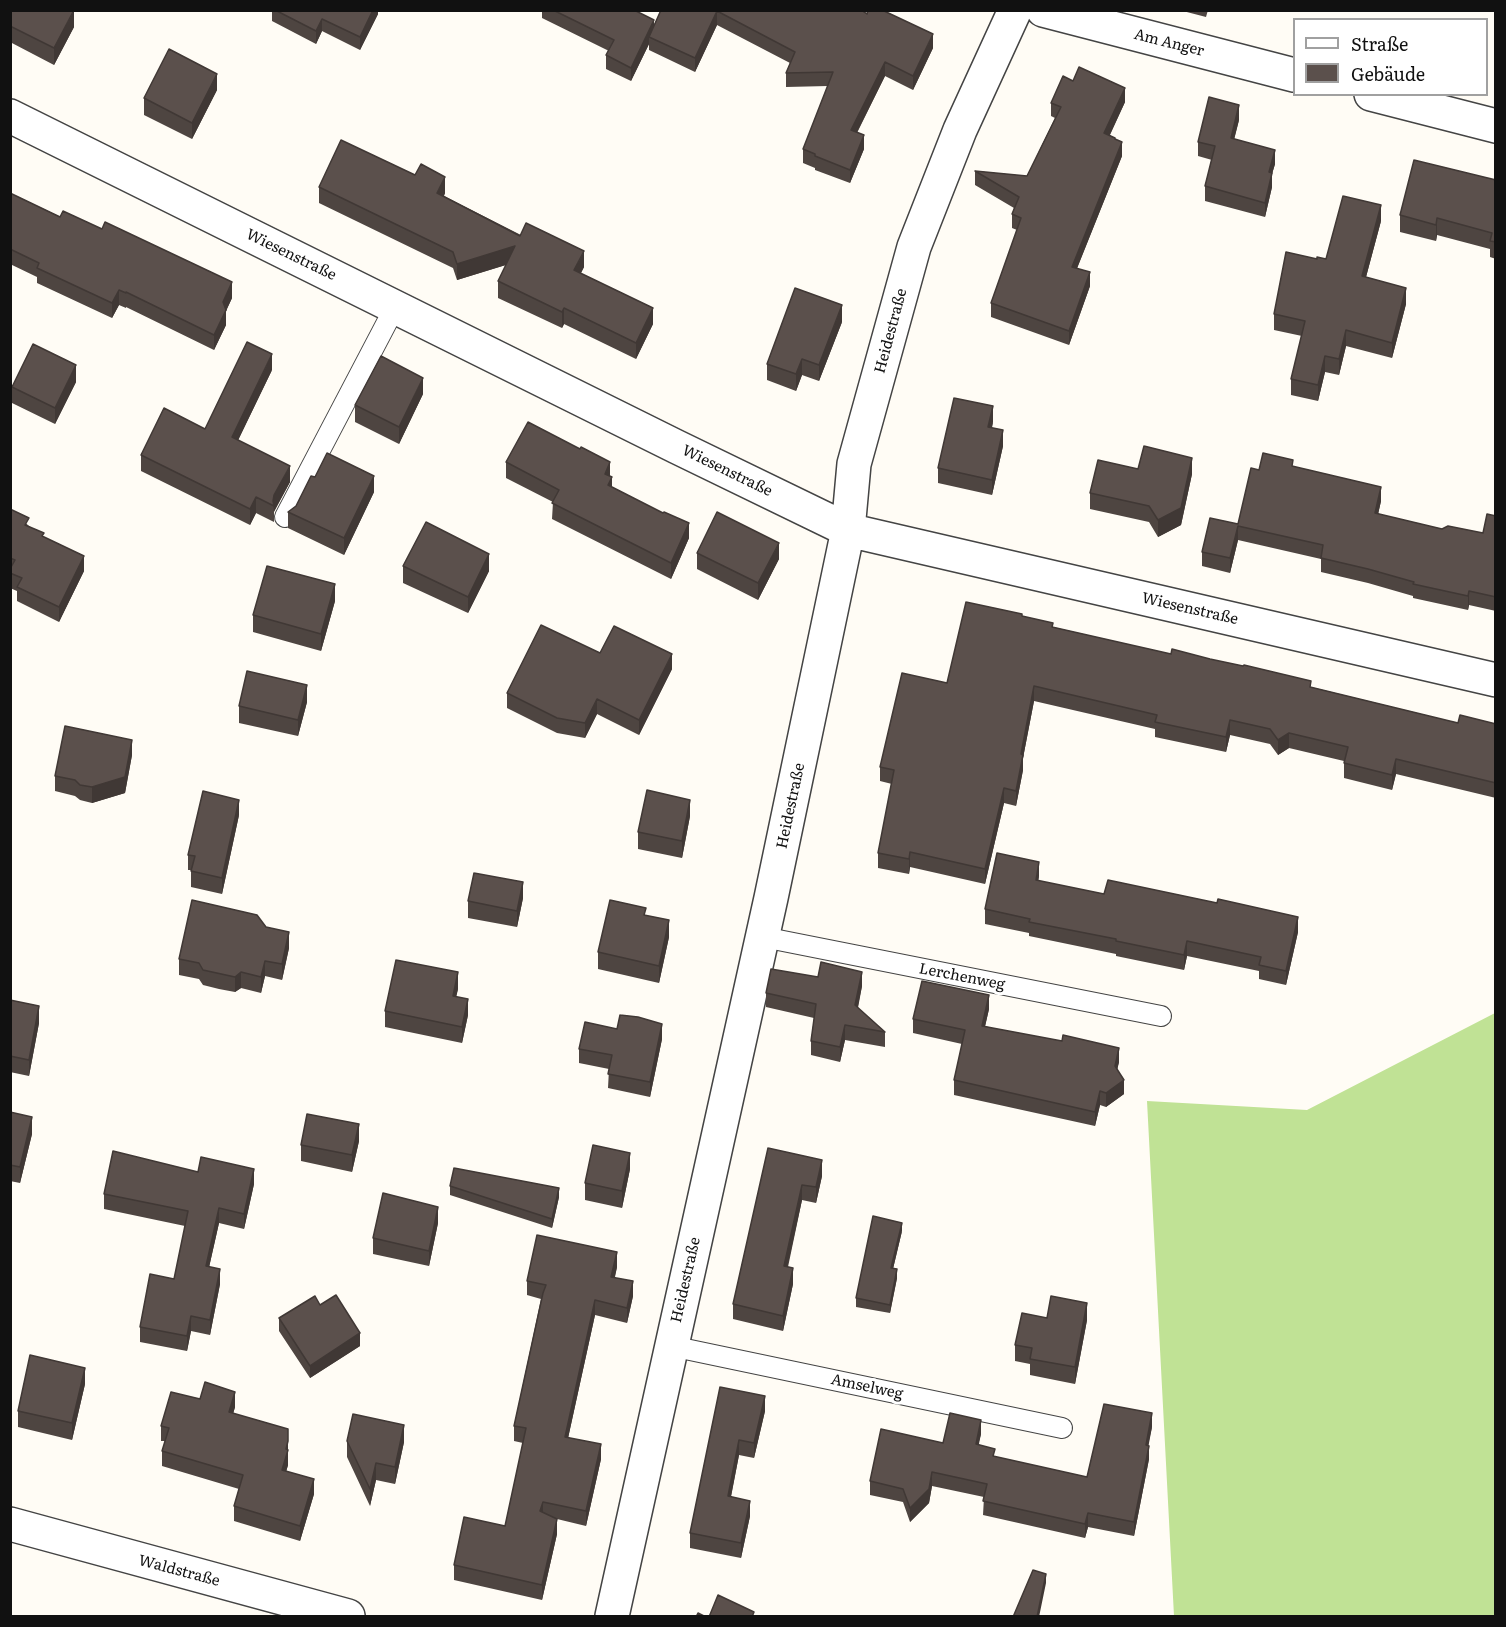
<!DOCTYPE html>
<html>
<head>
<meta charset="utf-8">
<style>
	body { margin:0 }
	#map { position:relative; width:1506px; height:1627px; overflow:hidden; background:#fffcf5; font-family:Literata,serif }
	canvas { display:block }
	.frame { position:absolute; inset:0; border:12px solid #111; pointer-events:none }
	.legend { position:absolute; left:1293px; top:18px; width:195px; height:78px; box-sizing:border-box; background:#fff; border:2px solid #a0a0a0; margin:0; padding:8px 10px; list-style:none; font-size:18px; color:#111 }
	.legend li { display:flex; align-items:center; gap:12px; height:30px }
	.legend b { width:30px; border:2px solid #a0a0a0 }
</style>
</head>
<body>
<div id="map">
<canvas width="1506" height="1627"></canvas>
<div class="frame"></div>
<ul class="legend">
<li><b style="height:8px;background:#fff"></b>Straße</li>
<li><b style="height:16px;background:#5b504c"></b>Gebäude</li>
</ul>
</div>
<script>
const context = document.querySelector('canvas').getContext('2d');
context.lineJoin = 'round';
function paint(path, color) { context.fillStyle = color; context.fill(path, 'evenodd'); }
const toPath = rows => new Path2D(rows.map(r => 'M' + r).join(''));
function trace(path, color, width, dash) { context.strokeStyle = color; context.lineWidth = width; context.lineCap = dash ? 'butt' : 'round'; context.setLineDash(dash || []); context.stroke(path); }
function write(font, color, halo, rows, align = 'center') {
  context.font = font + ' Literata,serif'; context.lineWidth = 6; context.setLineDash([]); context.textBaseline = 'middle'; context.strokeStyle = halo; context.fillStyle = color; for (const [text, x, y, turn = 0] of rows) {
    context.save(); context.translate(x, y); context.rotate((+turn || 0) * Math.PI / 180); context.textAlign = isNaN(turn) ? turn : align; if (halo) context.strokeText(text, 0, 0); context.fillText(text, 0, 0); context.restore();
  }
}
paint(toPath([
	[1495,1013,1495,1616,1174,1616,1147,1101,1307,1110]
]), '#c0e295');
const lane = toPath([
	[285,517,395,307],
	[763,937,1161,1016],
	[671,1346,1062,1428]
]);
const street = toPath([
	[1043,10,1294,75],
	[1371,94,1496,126],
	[10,116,677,447,848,530,1496,680],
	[10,1524,348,1616],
	[612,1616,771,898,848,530,854,464,914,247,960,130,1015,10]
]);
trace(lane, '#444', 22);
trace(street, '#444', 36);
trace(lane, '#fff', 20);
trace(street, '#fff', 33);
paint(toPath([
	[10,10,74,27,54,65,10,42],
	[272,10,378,10,378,14,360,50,322,31,316,44,272,21],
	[542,10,634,10,654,25,661,10,861,10,933,48,913,90,885,76,857,133,864,149,850,183,815,170,815,168,803,163,803,149,828,86,786,87,786,73,790,63,717,25,695,72,649,50,649,44,631,81,606,69,606,55,609,51,542,18],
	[1179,10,1208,10,1206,17],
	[217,90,192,139,144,115,144,98],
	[1125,102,1110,135,1115,139,1122,156,1077,268,1090,286,1069,345,991,317,991,303,1017,230,1012,228,1012,214,1014,208,975,185,975,171,1027,176,1055,118,1051,116,1051,103],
	[1239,120,1234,139,1275,164,1272,174,1272,187,1265,217,1205,201,1205,186,1212,160,1198,156,1198,142],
	[1496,180,1496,259,1490,257,1490,249,1437,235,1436,241,1400,232,1400,215],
	[319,187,445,193,444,196,584,267,581,273,653,324,636,359,564,324,562,328,498,298,498,281,506,265,457,280,453,268,319,203],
	[10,193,232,298,226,311,226,325,214,350,126,307,126,308,119,305,112,318,37,283,37,277,10,264],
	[1381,221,1366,277,1406,304,1392,358,1346,346,1339,375,1325,372,1318,401,1291,395,1291,379,1302,336,1274,330,1274,314,1317,259,1326,259],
	[842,322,819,381,802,375,796,391,767,380,767,364],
	[272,370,238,440,290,482,274,511,274,522,256,513,250,525,141,471,141,455,205,429],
	[76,382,55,424,12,403,12,387],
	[423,394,399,444,355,422,355,405],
	[993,422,992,428,1003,446,992,495,938,483,938,468],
	[506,462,610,476,612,487,689,538,671,579,552,519,553,502,506,478],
	[1293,467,1381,501,1378,514,1442,529,1483,533,1496,516,1496,611,1469,605,1468,610,1413,598,1413,596,1368,583,1321,572,1321,559,1238,540,1230,573,1202,566,1202,552,1238,524,1259,470],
	[1138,469,1192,474,1181,525,1158,537,1149,522,1090,509,1090,493],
	[315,477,374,492,344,555,288,528,288,512,296,506],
	[10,509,29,526,44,537,84,571,59,622,17,601,17,591,10,588],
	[697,553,779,559,758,600,697,569],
	[403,566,489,571,468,613,403,583],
	[335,601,321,651,253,632,253,615],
	[1022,616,1053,627,1311,687,1458,723,1496,724,1496,798,1396,774,1392,790,1344,778,1344,761,1289,748,1278,755,1270,744,1230,735,1226,752,1155,737,1155,729,1034,701,1023,758,1023,770,1016,806,1004,803,985,884,910,867,909,874,878,868,878,853,892,784,880,781,880,767,947,683],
	[600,653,672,669,639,735,597,714,585,738,557,733,507,708,507,693],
	[307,702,298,736,239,723,239,706],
	[132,755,125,793,92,803,80,800,75,796,55,791,55,776],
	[239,815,222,894,191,887,191,870,188,870,188,855],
	[690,816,682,858,638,849,638,832],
	[1039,876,1038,881,1298,932,1286,985,1259,979,1259,971,1187,956,1184,970,1116,956,1116,954,1029,936,1029,933,985,924,985,909],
	[523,898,517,927,468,918,468,901],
	[266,927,289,948,282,980,265,976,261,993,241,988,235,992,219,989,203,985,199,979,179,975,179,959],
	[669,937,659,983,598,969,598,952],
	[862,986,858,1008,885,1032,885,1047,845,1040,840,1062,811,1055,811,1041,814,1018,766,1007,766,993],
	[458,989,456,996,468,1015,462,1043,385,1027,385,1011],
	[10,1000,39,1023,29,1076,10,1072],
	[989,1009,985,1026,1119,1062,1117,1069,1124,1094,1106,1107,1100,1105,1095,1126,954,1095,954,1080,962,1044,913,1033,913,1019],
	[662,1039,650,1097,608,1088,609,1069,579,1063,579,1049],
	[10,1112,32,1134,20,1183,10,1181],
	[359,1141,352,1172,301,1161,301,1145],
	[768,1148,822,1176,816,1203,802,1200,788,1267,793,1284,783,1331,733,1319,733,1304],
	[630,1169,622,1208,585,1200,585,1183],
	[198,1172,254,1184,244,1229,219,1223,209,1267,220,1284,210,1335,191,1331,187,1351,140,1342,140,1327,174,1279,185,1226,104,1209,104,1194],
	[450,1186,559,1197,552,1228,450,1195],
	[438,1223,429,1266,373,1254,373,1238],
	[902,1231,893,1269,897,1278,890,1313,856,1307,856,1298],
	[617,1267,615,1277,633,1296,627,1323,595,1315,568,1438,601,1459,586,1526,557,1519,557,1534,542,1600,454,1580,454,1565,505,1526,523,1443,514,1441,514,1426,541,1299,527,1295,527,1281],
	[320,1305,360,1346,310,1378,279,1331,279,1318],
	[1047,1318,1087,1320,1075,1384,1030,1375,1030,1364,1015,1361,1015,1345],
	[85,1384,72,1440,18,1427,18,1411],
	[720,1387,765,1411,754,1458,739,1455,731,1497,750,1516,741,1558,690,1548,690,1533],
	[200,1399,235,1407,233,1414,288,1429,288,1465,286,1472,314,1494,300,1541,234,1521,234,1506,239,1489,162,1466,162,1451,165,1441,161,1441,161,1426],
	[1152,1427,1148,1445,1149,1459,1134,1536,1088,1527,1085,1538,983,1515,984,1497,932,1486,929,1503,910,1522,903,1502,870,1495,870,1481,943,1443,981,1434,978,1445,995,1457,1087,1477],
	[347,1441,404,1442,395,1484,376,1480,370,1506,347,1457]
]), '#4e4541');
paint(toPath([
	[74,10,74,27,54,65,54,48],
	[373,10,378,10,378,14,360,50,360,37],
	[717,11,717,25,695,72,695,58],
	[322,19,322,31,316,44,316,31],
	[654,20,654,33,649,37,649,44,631,81,631,68],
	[933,34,933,48,913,90,913,76],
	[885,62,885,76,851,144,851,130],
	[217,74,217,90,192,139,192,123],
	[1125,88,1125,102,1104,147,1104,133],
	[1239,105,1239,120,1231,152,1231,138],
	[864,135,864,149,850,183,850,170],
	[1122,142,1122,156,1072,281,1072,267],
	[1275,150,1275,164,1272,174,1272,187,1265,217,1265,203,1269,172],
	[445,177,445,193,437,209,437,193],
	[1381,205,1381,221,1362,292,1362,276],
	[1437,218,1437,235,1436,241,1436,225],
	[515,246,515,262,457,280,457,264],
	[584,251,584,267,574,286,574,270],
	[1090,272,1090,286,1069,345,1069,331],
	[232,282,232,298,226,311,226,325,214,350,214,335,223,302],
	[1406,288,1406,304,1392,358,1392,343],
	[119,290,119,305,112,318,112,303],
	[842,305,842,322,819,381,819,365],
	[564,308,564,324,562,328,562,312],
	[653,308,653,324,636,359,636,343],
	[1346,330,1346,346,1339,375,1339,359],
	[272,354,272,370,232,453,232,437],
	[1325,356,1325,372,1318,401,1318,385],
	[802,359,802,375,796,391,796,374],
	[76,365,76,382,55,424,55,408],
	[423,378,423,394,399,444,399,427],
	[993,406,993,422,988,443,988,427],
	[1003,430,1003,446,992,495,992,480],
	[1192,458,1192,474,1181,525,1158,537,1158,520],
	[610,462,610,478,605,474],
	[290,466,290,482,274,512,273,501,274,495],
	[374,476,374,492,344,555,344,538],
	[612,477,612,492,608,485],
	[1381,487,1381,501,1375,528,1375,513],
	[256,497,256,513,250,525,250,509],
	[689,523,689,538,671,579,671,563],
	[1238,526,1238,540,1230,573,1230,558],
	[779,543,779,559,758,600,758,583],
	[489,554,489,571,468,613,468,597],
	[84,556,84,571,59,622,59,607],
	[335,584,335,601,321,651,321,634],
	[1469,591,1469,605,1468,610,1468,596],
	[672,654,672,669,639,735,639,720],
	[307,685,307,702,298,736,298,720],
	[1034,686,1034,701,1023,758,1023,770,1016,806,1016,791,1021,754],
	[597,699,597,714,585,738,585,723],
	[1230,720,1230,735,1226,752,1226,737],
	[1289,733,1289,748,1278,755,1278,740],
	[132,740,132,755,125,793,92,803,92,787],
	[1396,759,1396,774,1392,790,1392,775],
	[1004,788,1004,803,985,884,985,869],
	[239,800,239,815,222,894,222,878],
	[690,800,690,816,682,858,682,841],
	[910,852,910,867,909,874,909,859],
	[1039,862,1039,876,1036,895,1036,880],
	[523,882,523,898,517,927,517,911],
	[1298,917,1298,932,1286,985,1286,971],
	[669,920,669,937,659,983,659,966],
	[289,932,289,948,282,980,282,964],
	[1187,941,1187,956,1184,970,1184,955],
	[265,961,265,976,261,993,261,977],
	[241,972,241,988,235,992,235,977],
	[458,972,458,989,453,1012,453,996],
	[862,972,862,986,855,1020,855,1005],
	[989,995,989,1009,982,1040,982,1026],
	[468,999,468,1015,462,1043,462,1027],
	[39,1006,39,1023,29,1076,29,1060],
	[662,1024,662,1039,650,1097,650,1082],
	[845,1025,845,1040,840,1062,840,1047],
	[1119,1048,1119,1062,1115,1080,1115,1066],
	[1124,1080,1124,1094,1106,1107,1106,1093],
	[1100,1091,1100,1105,1095,1126,1095,1112],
	[32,1117,32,1134,20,1183,20,1167],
	[359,1124,359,1141,352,1172,352,1155],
	[630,1153,630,1169,622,1208,622,1191],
	[822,1160,822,1176,816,1203,816,1187],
	[254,1169,254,1184,244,1229,244,1214],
	[802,1185,802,1200,784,1282,784,1266],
	[559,1188,559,1197,552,1228,552,1219],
	[438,1207,438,1223,429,1266,429,1251],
	[219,1208,219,1223,206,1281,206,1266],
	[902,1223,902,1231,891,1277,891,1268],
	[617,1252,617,1267,611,1292,611,1277],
	[793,1268,793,1284,783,1331,783,1316],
	[220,1269,220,1284,210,1335,210,1320],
	[897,1269,897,1278,890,1313,890,1305],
	[633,1281,633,1296,627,1323,627,1308],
	[595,1300,595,1315,565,1452,565,1437],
	[1087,1303,1087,1320,1075,1384,1075,1367],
	[191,1316,191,1331,187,1351,187,1336],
	[360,1333,360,1346,310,1378,310,1366],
	[85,1368,85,1384,72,1440,72,1423],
	[235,1392,235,1407,229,1427,229,1412],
	[765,1396,765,1411,754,1458,754,1443],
	[1152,1413,1152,1427,1146,1459,1146,1445],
	[981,1420,981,1434,976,1458,976,1444],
	[404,1425,404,1442,395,1484,395,1467],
	[739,1440,739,1455,728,1511,728,1496],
	[288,1441,288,1465,282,1485,282,1470],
	[601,1444,601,1459,586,1526,586,1511],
	[1149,1446,1149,1459,1134,1536,1134,1522],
	[376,1463,376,1480,370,1506,370,1489],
	[932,1472,932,1486,929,1503,910,1522,910,1508],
	[314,1479,314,1494,300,1541,300,1526],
	[750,1501,750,1516,741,1558,741,1543],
	[543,1502,543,1517,540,1511],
	[1088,1513,1088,1527,1085,1538,1085,1524],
	[557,1519,557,1534,542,1600,542,1585],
	[1046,1574,1046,1583,1039,1617,1037,1617]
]), '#403835');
const building = toPath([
	[10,10,74,10,54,48,10,26,10,10],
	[275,10,373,10,360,37,322,19,316,31,275,10],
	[553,10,634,10,654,20,631,68,606,55,614,40,553,10],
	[661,10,861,10,867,14,868,10,882,10,933,34,913,76,885,62,851,130,864,135,850,170,815,156,815,154,803,149,833,72,786,73,795,52,717,11,695,58,649,37,661,10],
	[169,49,217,74,192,123,144,98,169,49],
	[1079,67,1125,88,1104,133,1115,138,1115,139,1122,142,1072,267,1090,272,1069,331,991,303,1021,218,1012,214,1019,197,975,171,1027,176,1061,107,1051,103,1063,76,1073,81,1079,67],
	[1209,97,1239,105,1231,138,1275,150,1269,172,1272,173,1265,203,1205,186,1215,146,1198,142,1209,97],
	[341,140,415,175,421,164,445,177,437,193,520,236,526,223,584,251,574,270,653,308,636,343,564,308,562,312,498,281,515,246,457,264,453,252,319,187,341,140],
	[1414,160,1496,180,1496,242,1490,241,1492,233,1437,218,1436,225,1400,215,1414,160],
	[10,193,60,217,63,211,102,229,105,222,232,282,223,302,226,310,214,335,126,292,126,293,119,290,112,303,37,268,39,263,10,249,10,193],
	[1343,196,1381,205,1362,276,1406,288,1392,343,1346,330,1339,359,1325,356,1318,385,1291,379,1305,321,1274,314,1286,252,1317,259,1317,257,1326,259,1343,196],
	[795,288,842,305,819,365,802,359,796,374,767,364,795,288],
	[247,342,272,354,232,437,290,466,274,495,273,501,274,506,256,497,250,509,141,455,164,408,205,429,247,342],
	[33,344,76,365,55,408,12,387,33,344],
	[381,356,423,378,399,427,355,405,381,356],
	[954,398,993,406,988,427,1003,430,992,480,938,468,954,398],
	[528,422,580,449,581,447,610,462,605,474,612,477,608,485,663,513,664,512,689,523,671,563,552,503,559,490,506,462,528,422],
	[1144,446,1192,458,1181,508,1158,520,1149,506,1090,493,1098,460,1138,469,1144,446],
	[327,453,374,476,344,538,288,512,296,506,311,476,315,477,327,453],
	[1263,453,1293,460,1292,466,1381,487,1375,513,1442,529,1448,526,1483,533,1487,514,1496,516,1496,597,1469,591,1468,596,1413,584,1414,582,1368,569,1321,558,1323,545,1238,526,1230,558,1202,552,1210,518,1238,524,1251,468,1259,470,1263,453],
	[10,509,29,518,25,525,44,533,42,536,84,556,59,607,17,587,22,578,10,573,10,569,15,560,10,558,10,509],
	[717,512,779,543,758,583,697,553,717,512],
	[426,522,489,554,468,597,403,566,426,522],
	[267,566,335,584,321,634,253,615,267,566],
	[966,602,1022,614,1022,616,1053,623,1052,627,1171,654,1172,649,1210,659,1243,666,1244,665,1311,681,1310,687,1458,723,1460,715,1496,724,1496,783,1396,759,1392,775,1344,763,1348,747,1289,733,1278,740,1270,729,1230,720,1226,737,1155,722,1157,715,1034,686,1021,754,1023,755,1016,791,1004,788,985,869,910,852,909,859,878,853,894,770,880,767,902,673,947,683,966,602],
	[541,625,600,653,614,626,672,654,639,720,597,699,585,723,557,718,507,693,541,625],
	[247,671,307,685,298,720,239,706,247,671],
	[65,726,132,740,125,777,92,787,80,785,75,780,55,776,65,726],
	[647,790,690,800,682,841,638,832,647,790],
	[203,791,239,800,222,878,191,871,195,856,188,855,203,791],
	[997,853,1039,862,1036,880,1104,894,1108,880,1217,903,1218,899,1298,917,1286,971,1259,965,1261,957,1187,941,1184,955,1116,941,1116,939,1029,922,1030,919,985,909,997,853],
	[474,873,523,882,517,911,468,901,474,873],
	[192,900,257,915,266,927,289,932,282,964,265,961,261,977,241,972,235,977,203,970,199,963,179,959,192,900],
	[610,900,646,908,644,915,669,920,659,966,598,952,610,900],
	[396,960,458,972,453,996,468,999,462,1027,385,1011,396,960],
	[821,962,862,972,855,1005,885,1032,845,1025,840,1047,811,1041,816,1004,766,993,771,969,818,977,821,962],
	[922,981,989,995,982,1026,1062,1041,1063,1035,1119,1048,1115,1066,1124,1080,1106,1093,1100,1091,1095,1112,954,1080,965,1030,913,1019,922,981],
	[10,1000,39,1006,29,1060,10,1056,10,1000],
	[620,1015,638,1017,662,1024,650,1082,608,1074,612,1055,579,1049,585,1022,617,1029,620,1015],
	[10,1112,32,1117,20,1167,10,1165,10,1112],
	[307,1114,359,1124,352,1155,301,1145,307,1114],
	[593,1145,630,1153,622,1191,585,1183,593,1145],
	[768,1148,822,1160,816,1187,802,1185,784,1266,793,1268,783,1316,733,1304,768,1148],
	[113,1151,198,1172,201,1157,254,1169,244,1214,219,1208,206,1266,220,1269,210,1320,191,1316,187,1336,140,1327,150,1274,174,1279,188,1211,104,1194,113,1151],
	[454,1168,559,1188,552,1219,450,1186,454,1168],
	[383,1193,438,1207,429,1251,373,1238,383,1193],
	[873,1216,902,1223,891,1268,897,1269,890,1305,856,1298,873,1216],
	[537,1235,617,1252,611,1277,633,1281,627,1308,595,1300,565,1437,601,1444,586,1511,543,1502,540,1511,557,1519,542,1585,454,1565,464,1517,505,1526,526,1428,514,1426,543,1293,546,1285,527,1281,537,1235],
	[336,1295,360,1333,310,1366,279,1318,315,1296,320,1305,336,1295],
	[1051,1296,1087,1303,1075,1367,1030,1359,1032,1348,1015,1345,1022,1313,1047,1318,1051,1296],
	[30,1355,85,1368,72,1423,18,1411,30,1355],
	[205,1382,235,1392,229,1412,288,1429,288,1441,286,1449,288,1450,282,1470,314,1479,300,1526,234,1506,243,1475,162,1451,169,1428,161,1426,171,1392,200,1399,205,1382],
	[720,1387,765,1396,754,1443,739,1440,728,1496,750,1501,741,1543,690,1533,720,1387],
	[1104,1404,1152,1413,1146,1445,1149,1446,1134,1522,1088,1513,1085,1524,983,1501,987,1484,932,1472,929,1489,910,1508,903,1489,870,1481,881,1429,943,1443,950,1413,981,1420,976,1444,995,1449,993,1456,1087,1477,1104,1404],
	[353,1414,404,1425,395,1467,376,1463,370,1489,347,1441,353,1414],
	[1033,1570,1046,1574,1037,1617,1013,1617,1033,1570],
	[718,1595,754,1612,752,1617,709,1617,718,1595],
	[698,1613,706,1617,696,1617,698,1613]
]);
paint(building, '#5b504c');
trace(building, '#403835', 1.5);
write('15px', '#111', '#fff', [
	["Am Anger",1169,43,14],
	["Wiesenstraße",291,255,26],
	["Heidestraße",891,331,-75],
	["Wiesenstraße",727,471,26],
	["Wiesenstraße",1190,609,13],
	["Heidestraße",791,806,-78],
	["Lerchenweg",962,977,11],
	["Heidestraße",686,1280,-77],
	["Amselweg",867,1387,12],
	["Waldstraße",179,1571,15]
]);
</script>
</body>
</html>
